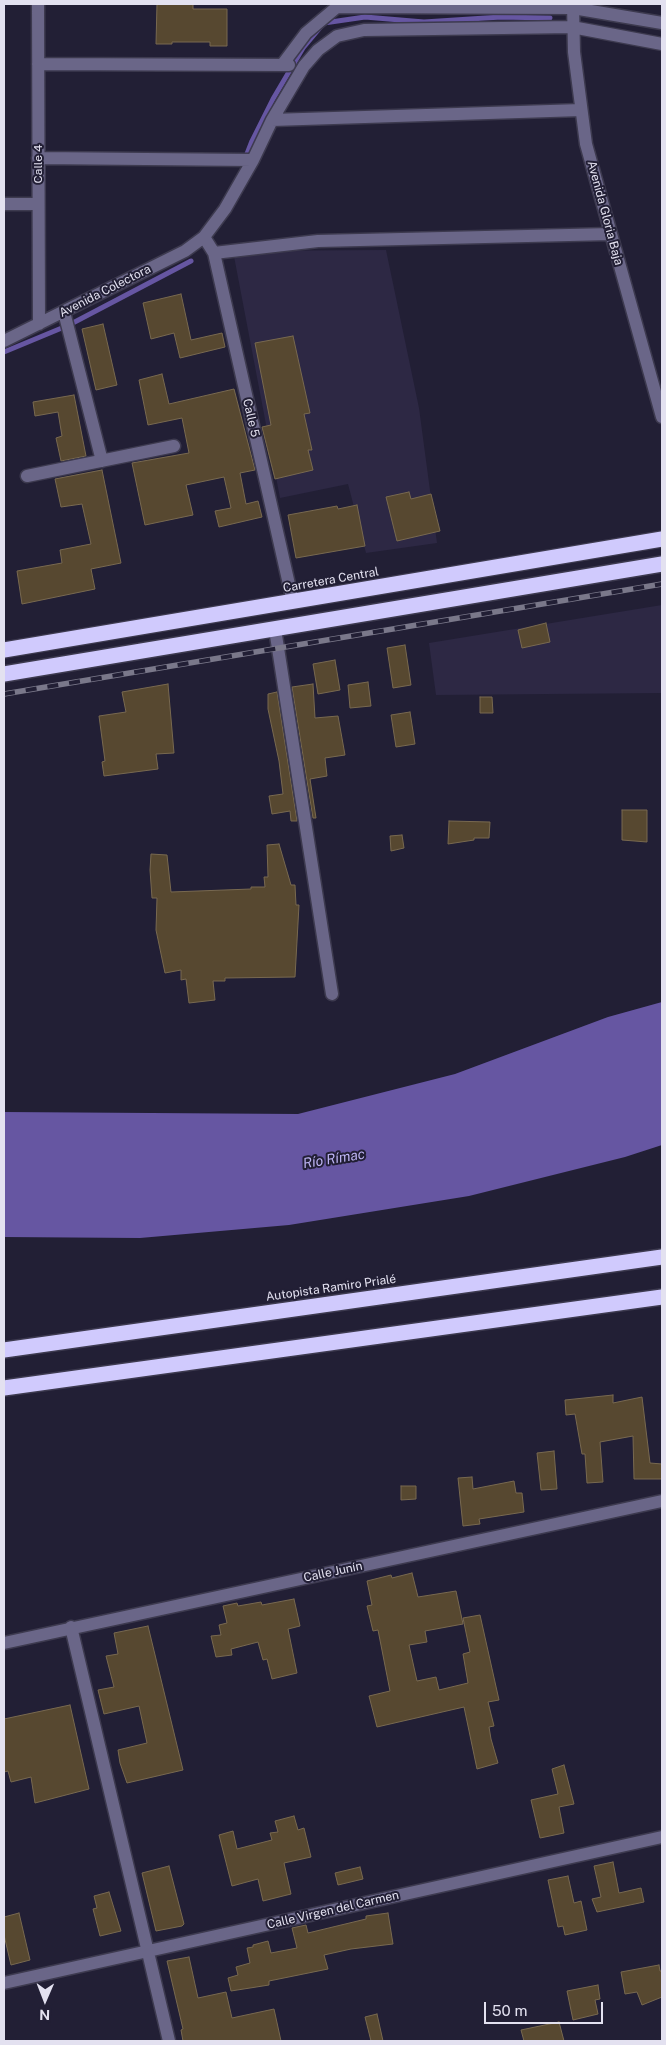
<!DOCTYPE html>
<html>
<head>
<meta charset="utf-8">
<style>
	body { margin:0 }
	#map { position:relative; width:666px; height:2045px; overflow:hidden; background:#221f35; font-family:"Public Sans",sans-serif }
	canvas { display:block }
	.frame { position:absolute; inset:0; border:5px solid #e3e1f0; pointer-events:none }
	.north { position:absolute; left:20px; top:1975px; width:50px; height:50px; -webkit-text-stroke:4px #221f35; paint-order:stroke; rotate:181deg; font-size:14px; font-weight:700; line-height:20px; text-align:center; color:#e3e1f0 }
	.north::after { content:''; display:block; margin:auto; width:18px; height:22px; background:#e3e1f0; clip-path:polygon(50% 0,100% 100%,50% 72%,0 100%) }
	.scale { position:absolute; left:484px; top:2002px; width:119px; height:22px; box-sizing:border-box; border:2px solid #e3e1f0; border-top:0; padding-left:6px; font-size:15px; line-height:18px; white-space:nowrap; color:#e3e1f0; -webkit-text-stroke:4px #221f35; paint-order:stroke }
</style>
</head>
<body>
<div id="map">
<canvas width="666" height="2045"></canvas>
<div class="frame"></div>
<div class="north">N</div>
<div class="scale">50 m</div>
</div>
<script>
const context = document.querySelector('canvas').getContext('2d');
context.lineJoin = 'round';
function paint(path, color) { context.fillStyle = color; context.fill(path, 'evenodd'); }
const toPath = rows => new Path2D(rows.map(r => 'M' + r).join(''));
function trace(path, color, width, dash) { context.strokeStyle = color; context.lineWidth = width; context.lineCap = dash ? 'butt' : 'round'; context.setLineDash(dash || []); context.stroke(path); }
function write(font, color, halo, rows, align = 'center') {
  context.font = font + ' "Public Sans",sans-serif'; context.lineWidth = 4; context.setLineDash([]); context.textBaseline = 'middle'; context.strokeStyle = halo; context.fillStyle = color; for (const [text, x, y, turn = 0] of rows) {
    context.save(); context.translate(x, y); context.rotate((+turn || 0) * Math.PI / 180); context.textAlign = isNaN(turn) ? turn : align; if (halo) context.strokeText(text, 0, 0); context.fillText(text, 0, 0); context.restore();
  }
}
paint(toPath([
	[386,250,419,408,437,543,366,553,348,484,280,498,233,251],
	[662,605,662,693,436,695,429,643]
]), '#2d2844');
paint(toPath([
	[662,1002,662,1145,625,1157,469,1196,289,1225,140,1238,4,1237,4,1112,298,1114,455,1074,608,1017]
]), '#6656a2');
trace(toPath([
	[245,159,252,141,273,99,303,48,324,23,365,17,424,22,501,17,550,18],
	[4,352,69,325,191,261]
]), '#6656a2', 5);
const building = toPath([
	[157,4,193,4,193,9,227,9,227,46,210,46,210,42,172,42,172,44,156,44,157,4],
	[181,294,191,340,222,333,225,347,180,358,174,333,151,339,143,303,181,294],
	[103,324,117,385,96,390,82,329,103,324],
	[293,336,310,413,304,414,312,450,308,450,313,470,275,479,262,427,271,425,255,343,293,336],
	[162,374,169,404,234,389,255,470,240,473,246,504,258,501,262,517,219,527,215,511,231,508,224,477,186,485,193,515,145,525,132,463,189,453,182,418,148,425,139,380,162,374],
	[74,395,86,456,61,461,56,438,62,436,58,412,35,416,33,402,74,395],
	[102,470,121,563,91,569,95,589,22,604,17,571,62,563,60,550,91,544,82,504,61,507,55,479,102,470],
	[409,492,411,499,431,494,440,531,397,541,386,497,409,492],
	[357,505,365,546,296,558,288,515,337,506,338,509,357,505],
	[546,623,550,642,522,648,518,630,546,623],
	[405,645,411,685,393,688,387,648,405,645],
	[335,660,340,690,318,694,313,664,335,660],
	[368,682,371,706,350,708,348,685,368,682],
	[168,684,174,753,156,754,158,769,104,776,102,762,105,761,99,716,126,712,122,692,168,684],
	[313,684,315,718,338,716,345,755,325,758,327,776,310,779,316,818,313,818,292,687,313,684],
	[277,692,297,821,291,821,290,811,272,814,269,796,283,794,279,761,268,709,268,694,277,692],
	[480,697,492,697,493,713,480,713,480,697],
	[410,712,415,744,396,747,391,715,410,712],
	[622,810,647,810,647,842,622,840,622,810],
	[449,821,490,822,489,838,474,838,474,840,448,844,449,821],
	[402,835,404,848,391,851,390,836,402,835],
	[279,844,291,885,295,885,296,905,299,905,295,977,225,978,225,981,213,981,215,1000,189,1003,186,979,181,980,181,970,165,973,156,930,157,898,152,898,150,870,151,854,167,855,171,892,251,889,251,887,265,887,264,877,268,877,267,845,279,844],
	[613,1395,613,1403,642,1397,650,1463,662,1464,662,1479,634,1479,633,1436,600,1442,603,1482,587,1483,585,1454,582,1454,575,1414,566,1415,565,1400,613,1395],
	[554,1451,557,1489,541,1490,537,1453,554,1451],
	[472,1477,473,1489,514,1481,516,1493,522,1493,524,1512,479,1519,480,1524,463,1526,458,1478,472,1477],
	[401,1486,416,1486,416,1499,401,1500,401,1486],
	[412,1573,418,1597,456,1591,463,1624,425,1631,427,1642,409,1645,417,1681,436,1677,439,1690,468,1683,463,1654,470,1652,463,1618,480,1615,499,1700,488,1702,494,1726,489,1727,491,1739,498,1763,477,1769,464,1707,377,1727,369,1696,390,1691,378,1630,373,1631,367,1606,372,1605,367,1581,391,1575,392,1578,412,1573],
	[294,1599,300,1626,288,1629,297,1673,272,1679,267,1659,263,1660,258,1642,231,1649,232,1655,216,1657,211,1636,221,1635,219,1625,227,1623,223,1606,237,1603,238,1606,261,1602,262,1605,294,1599],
	[148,1626,183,1770,127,1783,120,1763,118,1750,147,1743,139,1706,104,1714,98,1690,114,1687,106,1656,118,1654,114,1633,148,1626],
	[70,1705,89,1789,35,1803,31,1777,11,1782,8,1771,4,1772,4,1719,70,1705],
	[564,1765,574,1804,559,1807,564,1833,540,1838,531,1800,558,1794,552,1769,564,1765],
	[294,1816,298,1830,304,1828,311,1857,284,1863,291,1894,263,1901,258,1879,232,1886,219,1835,233,1831,237,1849,272,1840,270,1833,278,1832,275,1821,294,1816],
	[613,1862,619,1893,641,1888,644,1902,597,1912,592,1899,601,1897,594,1866,613,1862],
	[169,1866,184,1924,182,1926,156,1931,142,1873,169,1866],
	[360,1867,363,1879,338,1885,335,1873,360,1867],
	[568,1876,574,1903,581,1901,587,1930,565,1935,563,1926,558,1927,548,1880,568,1876],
	[109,1892,121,1931,100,1936,93,1909,97,1908,94,1896,109,1892],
	[19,1913,30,1960,11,1965,4,1935,4,1917,19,1913],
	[388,1913,393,1944,351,1949,324,1955,328,1969,269,1981,269,1985,231,1991,228,1978,238,1975,236,1967,250,1963,247,1948,253,1947,253,1945,268,1941,271,1953,297,1948,292,1928,306,1925,308,1933,366,1919,366,1916,388,1913],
	[189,1957,198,1998,226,1992,232,2018,274,2009,281,2041,183,2041,181,2030,183,2029,167,1961,189,1957],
	[659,1965,660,1971,662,1971,662,1997,642,2005,637,1992,625,1994,621,1972,659,1965],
	[598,1985,600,1999,595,2000,598,2014,573,2020,567,1991,598,1985],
	[377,2014,383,2041,371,2041,365,2017,377,2014],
	[559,2022,564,2041,524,2041,521,2030,559,2022]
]);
paint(building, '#574830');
trace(building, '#786950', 1);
const minor = toPath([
	[38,4,39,324],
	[573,4,574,52,586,144,662,417],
	[38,64,289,65],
	[282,65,306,33,337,7,573,8,662,23],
	[272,120,581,110],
	[38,158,253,160],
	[4,204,38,204],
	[204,237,214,253,293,602],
	[214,253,318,241,611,234],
	[64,312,102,461],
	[4,341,185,251,204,237,225,209,253,160,272,120,304,66,318,50,337,36,364,30,572,27,662,44],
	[27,476,174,446],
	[275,629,332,994],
	[71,1627,169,2041],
	[4,1643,662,1501],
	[4,1983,662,1837]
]);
const highway = toPath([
	[4,650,662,539],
	[4,674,662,564],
	[4,1350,662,1257],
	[4,1388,662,1297]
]);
trace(minor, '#3d3a4f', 15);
trace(highway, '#3d3a4f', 18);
trace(minor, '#6a6688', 12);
trace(highway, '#d0cafd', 15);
const rail = toPath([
	[4,694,662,584]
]);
trace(rail, '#7a788a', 5.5);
trace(rail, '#221f35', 4, [11]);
write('12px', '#e3e1f0', '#221f35', [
	["Calle 4",38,164,-90],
	["Avenida Gloria Baja",605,213,75],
	["Avenida Colectora",105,291,-27],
	["Calle 5",251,418,77],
	["Carretera Central",331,580,-10],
	["Autopista Ramiro Prialé",331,1288,-8],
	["Calle Junín",333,1572,-12],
	["Calle Virgen del Carmen",333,1910,-13]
]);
write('italic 14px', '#bdb4f3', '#221f35', [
	["Río Rímac",334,1159,-9]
]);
</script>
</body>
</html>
